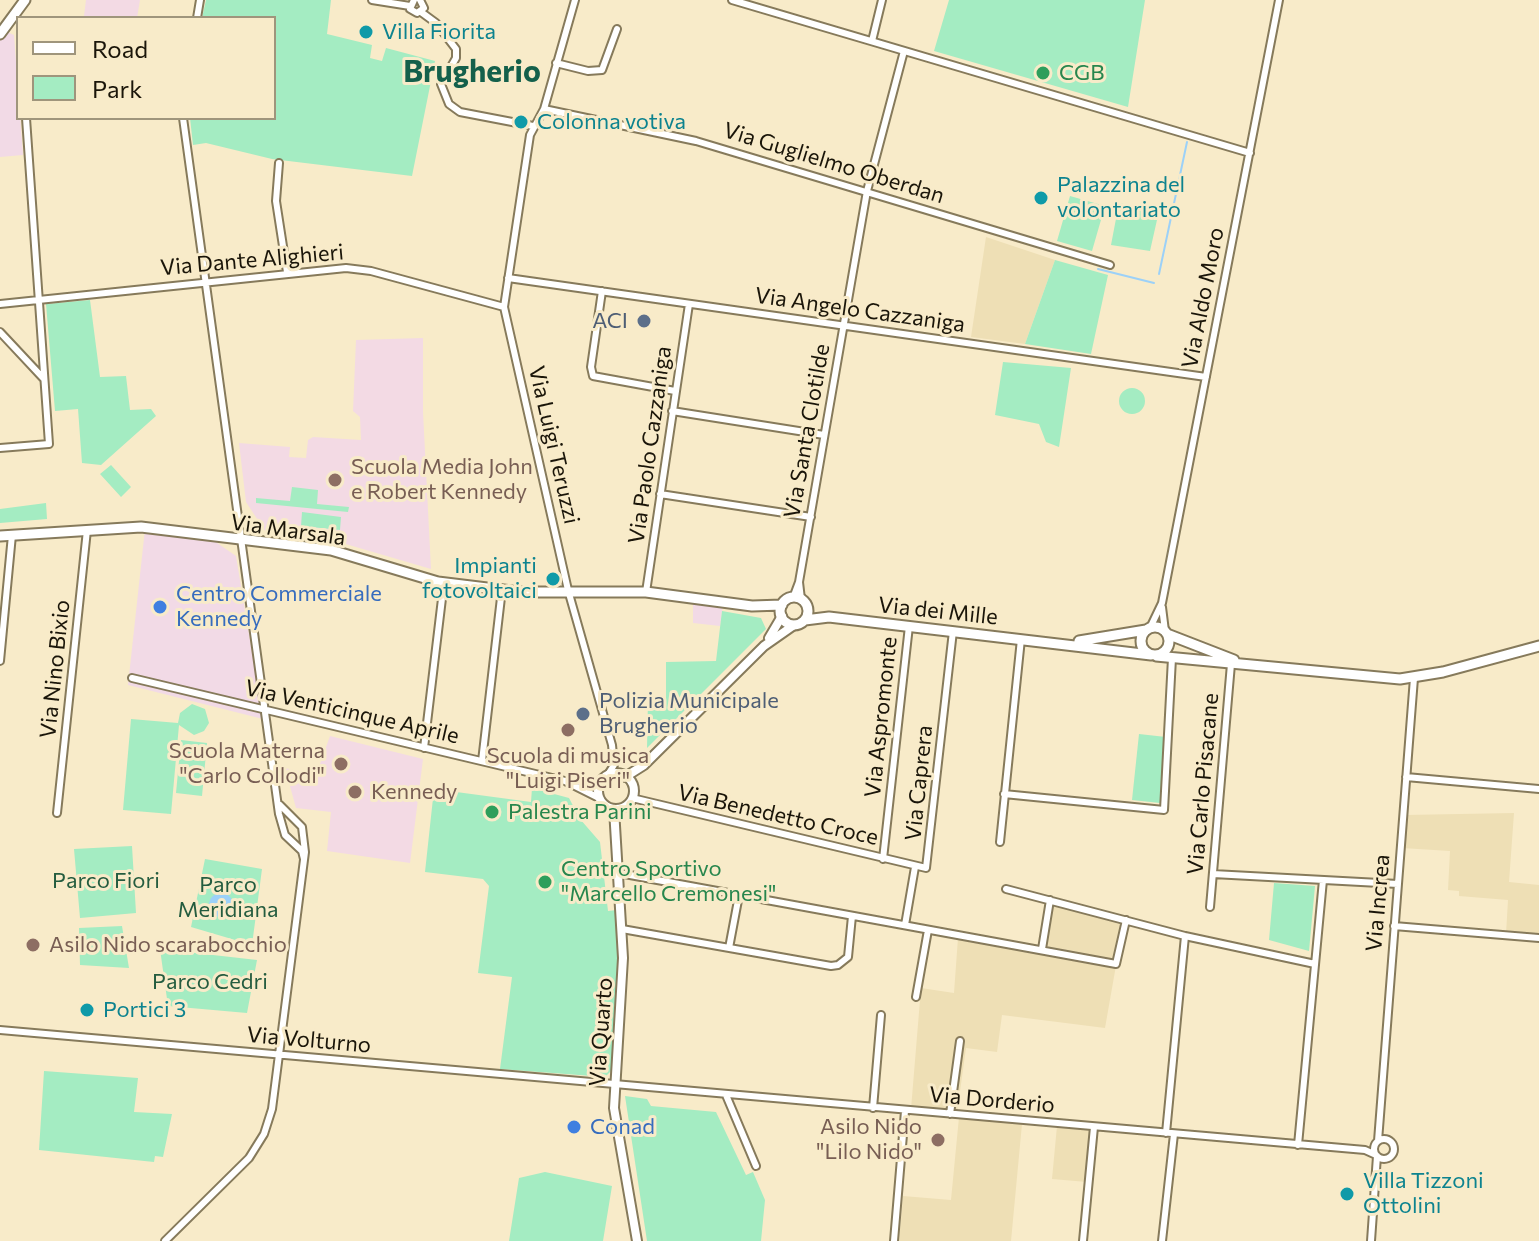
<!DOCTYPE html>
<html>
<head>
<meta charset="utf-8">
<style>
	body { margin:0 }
	#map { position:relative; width:1539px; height:1241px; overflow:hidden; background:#f8ebc9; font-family:Commissioner,sans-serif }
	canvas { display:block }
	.legend { position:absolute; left:16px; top:16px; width:260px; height:104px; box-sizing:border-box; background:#f8ebc9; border:2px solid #9f957c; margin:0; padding:10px 14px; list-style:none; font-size:24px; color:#1a1509 }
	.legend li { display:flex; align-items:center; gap:16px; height:40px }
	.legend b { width:40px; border:2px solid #9f957c }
</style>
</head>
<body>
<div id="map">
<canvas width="1539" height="1241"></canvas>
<ul class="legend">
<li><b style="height:10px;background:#fff"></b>Road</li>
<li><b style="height:22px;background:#a4ecc2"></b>Park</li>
</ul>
</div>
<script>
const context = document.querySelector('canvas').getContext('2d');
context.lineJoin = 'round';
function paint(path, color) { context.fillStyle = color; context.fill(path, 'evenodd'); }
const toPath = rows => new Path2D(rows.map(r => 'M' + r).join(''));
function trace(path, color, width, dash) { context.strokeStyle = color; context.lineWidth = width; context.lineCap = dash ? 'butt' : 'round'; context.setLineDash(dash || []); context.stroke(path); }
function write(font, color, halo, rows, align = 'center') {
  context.font = font + ' Commissioner,sans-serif'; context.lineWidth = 6; context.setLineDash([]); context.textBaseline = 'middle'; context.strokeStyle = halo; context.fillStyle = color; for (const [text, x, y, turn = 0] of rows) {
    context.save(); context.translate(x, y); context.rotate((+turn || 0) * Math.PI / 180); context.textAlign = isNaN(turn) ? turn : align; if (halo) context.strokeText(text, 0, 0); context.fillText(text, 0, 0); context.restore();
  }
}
paint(toPath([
	[7,32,14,35,23,155,0,157,0,36],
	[145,529,210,538,236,556,263,719,128,685],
	[693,601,723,604,720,626,693,623]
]), '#f2dae6');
paint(toPath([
	[986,237,1055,260,1025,344,971,337],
	[1514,813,1509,882,1539,885,1539,936,1506,934,1508,900,1459,896,1459,891,1448,890,1450,851,1402,848,1405,815],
	[1052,902,1124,920,1105,1028,1002,1015,997,1052,966,1048,957,1113,911,1109,921,988,954,993,958,938,1042,954],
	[959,1117,1022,1124,1011,1241,899,1241,903,1196,951,1200],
	[1057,1126,1092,1129,1087,1182,1052,1179]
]), '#eedfb5');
paint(toPath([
	[86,0,140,0,137,18,84,16],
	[423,338,423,412,431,569,332,540,265,531,246,502,239,443,290,447,289,457,306,458,308,440,313,437,361,440,360,417,353,411,356,340],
	[330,736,423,759,410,863,327,851,331,812,296,808,285,768,316,775]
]), '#f3dae4');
paint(toPath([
	[206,0,331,0,327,34,372,45,370,58,382,61,386,48,435,61,412,176,272,159,206,143,193,145,190,118,274,118,274,18,202,18],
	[949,0,1145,0,1128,107,934,51],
	[1070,196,1105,206,1092,251,1057,241],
	[1119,203,1159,211,1150,251,1111,245],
	[1055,260,1108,275,1091,354,1025,344],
	[90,300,100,377,126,376,130,410,151,409,156,416,101,465,82,463,78,409,55,411,46,304],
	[1003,362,1071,368,1059,447,1046,442,1039,424,995,415],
	'1119 401a13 13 0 1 1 26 0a13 13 0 1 1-26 0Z',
	[111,465,131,487,121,497,100,474],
	[292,487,318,490,317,504,349,507,348,512,256,503,256,498,290,501],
	[46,503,47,519,0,523,0,509],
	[302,512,341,517,340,530,301,526],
	[722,611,761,618,766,629,647,748,648,699,666,698,666,662,716,661],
	[192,704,205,709,209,723,204,731,194,735,179,725,171,814,123,810,131,719,178,723,180,713],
	[1139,734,1166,737,1160,803,1132,800],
	[181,740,207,743,202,796,176,793],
	[532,788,569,798,580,819,600,842,608,911,617,910,620,952,611,1071,605,1077,500,1069,512,977,478,973,489,886,483,879,425,872,434,789,531,802],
	[132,846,136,913,80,918,74,849],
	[205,859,262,869,252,945,191,927],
	[1274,883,1315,886,1309,951,1269,940],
	[122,926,129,968,80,965,79,928],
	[159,942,178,951,257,960,247,1013,168,1006],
	[44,1071,138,1078,134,1112,172,1114,163,1157,155,1156,154,1162,39,1150],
	[625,1096,647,1099,651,1106,716,1112,746,1175,753,1172,765,1200,761,1241,647,1241],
	[545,1172,612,1186,603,1241,509,1241,519,1178]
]), '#a4ecc2');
paint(toPath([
	'209 905a12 12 0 1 1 24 0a12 12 0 1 1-24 0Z'
]), '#9cd1f8');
trace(toPath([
	[1098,269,1154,283],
	[1159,274,1187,142]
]), '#9cd1f8', 2);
const minor = toPath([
	[372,0,410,6],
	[414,0,410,9,417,13,424,8,420,0],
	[575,0,544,109,530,135,504,307,568,590,612,745,614,765,607,776],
	[732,0,1250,153],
	[421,12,436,23,456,49,456,58,441,84,449,104,460,112,533,126],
	[197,18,200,0],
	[872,41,882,0],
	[556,63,588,71,602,70,617,29],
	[544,109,696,141,1110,265],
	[183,118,279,814,285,835,302,851,304,859],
	[279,163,276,201,287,272],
	[508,278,1206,377],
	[602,291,591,367,593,376,675,391],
	[0,304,346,268,371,271,504,307],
	[0,332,44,379],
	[672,411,824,435],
	[0,448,49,444,26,118],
	[660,494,811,517],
	[646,592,689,304],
	[793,598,799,582],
	[801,599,799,582,867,191,904,51],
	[1162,607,1165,631],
	[1150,628,1162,603,1279,0],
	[0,661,12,535],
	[132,678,565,781,599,798],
	[424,748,444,582],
	[482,761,502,589],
	[1406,777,1539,789],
	[572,782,601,781],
	[1004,794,1164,810,1172,658],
	[632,798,926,868,953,631],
	[57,813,87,530],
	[1000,842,1021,639],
	[883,859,909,626],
	[619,873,1116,964,1126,920],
	[1213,874,1398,884],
	[1006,889,1185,936,1315,964],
	[1210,907,1231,664],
	[905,925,915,867],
	[1394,926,1539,938],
	[622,929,831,966,838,965,848,957,852,916],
	[729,948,739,895],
	[1042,949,1050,900],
	[916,997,928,930],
	[0,1030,1365,1150,1376,1155],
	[726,1095,756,1166],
	[873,1108,881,1015],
	[950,1114,960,1041],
	[1166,1133,1185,936],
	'1374 1149a10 10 0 1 1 20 0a10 10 0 1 1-20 0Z',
	[1378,1141,1414,678],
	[1298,1145,1323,880],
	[165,1241,249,1158,264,1134,272,1109,305,852,302,827,280,805],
	[894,1241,905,1111],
	[1083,1241,1094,1127],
	[1162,1241,1174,1134],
	[1371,1241,1377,1156]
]);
const tertiary = toPath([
	[769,638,782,616],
	'598 791a18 18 0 1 1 36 0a18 18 0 1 1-36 0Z',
	[625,777,644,765,764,646,794,625],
	[614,809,623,958,614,1108,637,1241]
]);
const secondary = toPath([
	[0,34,25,0],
	[0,536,141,527,331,550,438,582,520,592,646,592,752,606,782,605],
	'780 611a14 14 0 1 1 28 0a14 14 0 1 1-28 0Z',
	[805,620,829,617,1151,655],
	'1141 641a14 14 0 1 1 28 0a14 14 0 1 1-28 0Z',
	[1167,634,1234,660],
	[1079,641,1146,630],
	[1156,656,1400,679,1443,672,1539,646]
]);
trace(minor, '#867a5b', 10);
trace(tertiary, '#867a5b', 12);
trace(secondary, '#867a5b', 13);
trace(minor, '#fff', 6);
trace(tertiary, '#fff', 8);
trace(secondary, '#fff', 9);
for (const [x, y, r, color] of [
	[366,32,8,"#0f9aa8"],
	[1043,73,8,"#2e9e5b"],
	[521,122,8,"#0f9aa8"],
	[1041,198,8,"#0f9aa8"],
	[644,321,8,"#5c6f8a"],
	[335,480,8,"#8d6e63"],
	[553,579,8,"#0f9aa8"],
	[160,607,8,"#3f7fe0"],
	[583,714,8,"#5c6f8a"],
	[568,730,8,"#8d6e63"],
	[341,764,8,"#8d6e63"],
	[355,792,8,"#8d6e63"],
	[492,812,8,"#2e9e5b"],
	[545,882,8,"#2e9e5b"],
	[33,945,8,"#8d6e63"],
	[87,1010,8,"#0f9aa8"],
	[574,1127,8,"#3f7fe0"],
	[938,1140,8,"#8d6e63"],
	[1347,1194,8,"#0f9aa8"]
]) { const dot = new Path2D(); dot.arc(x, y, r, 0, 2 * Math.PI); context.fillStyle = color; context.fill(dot); trace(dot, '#f8ebc9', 3); }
write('22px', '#0d838f', '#f8ebc9', [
	["Villa Fiorita",382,32],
	["Colonna votiva",537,122],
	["Palazzina del",1057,185],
	["volontariato",1057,210],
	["Impianti",537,566,"right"],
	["fotovoltaici",537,591,"right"],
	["Portici 3",103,1010],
	["Villa Tizzoni",1363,1181],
	["Ottolini",1363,1206]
], 'left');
write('22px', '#27864d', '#f8ebc9', [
	["CGB",1059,73],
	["Palestra Parini",508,812],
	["Centro Sportivo",561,869],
	["\"Marcello Cremonesi\"",561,894]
], 'left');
write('22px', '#1a1509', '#f8ebc9', [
	["Via Guglielmo Oberdan",834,163,17],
	["Via Dante Alighieri",252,260,-5],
	["Via Aldo Moro",1203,298,-79],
	["Via Angelo Cazzaniga",860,310,8],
	["Via Santa Clotilde",807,431,-80],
	["Via Luigi Teruzzi",554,445,77],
	["Via Paolo Cazzaniga",650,445,-82],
	["Via Marsala",288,530,8],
	["Via dei Mille",938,611,6],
	["Via Nino Bixio",55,669,-84],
	["Via Venticinque Aprile",352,712,13],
	["Via Aspromonte",881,717,-84],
	["Via Caprera",919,783,-84],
	["Via Carlo Pisacane",1203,784,-85],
	["Via Benedetto Croce",778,815,13],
	["Via Increa",1378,903,-85],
	["Via Quarto",601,1032,-86],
	["Via Volturno",309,1040,5],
	["Via Dorderio",992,1100,5]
]);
write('22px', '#4e5e75', '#f8ebc9', [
	["ACI",628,321],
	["Polizia Municipale",599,701,"left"],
	["Brugherio",599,726,"left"]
], 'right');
write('22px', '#785e54', '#f8ebc9', [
	["Scuola Media John",351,467],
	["e Robert Kennedy",351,492],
	["Scuola Materna",325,751,"right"],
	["\"Carlo Collodi\"",325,776,"right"],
	["Scuola di musica",568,756,"center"],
	["\"Luigi Piseri\"",568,781,"center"],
	["Kennedy",371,792],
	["Asilo Nido scarabocchio",49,945],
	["Asilo Nido",922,1127,"right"],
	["\"Lilo Nido\"",922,1152,"right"]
], 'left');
write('22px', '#366cbe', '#f8ebc9', [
	["Centro Commerciale",176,594],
	["Kennedy",176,619],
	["Conad",590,1127]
], 'left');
write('22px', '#245c3f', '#f8ebc9', [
	["Parco Fiori",106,881],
	["Parco",228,885],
	["Meridiana",228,910],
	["Parco Cedri",210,982]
]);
write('bold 30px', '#14604b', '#f8ebc9', [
	["Brugherio",472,72]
]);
</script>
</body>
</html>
